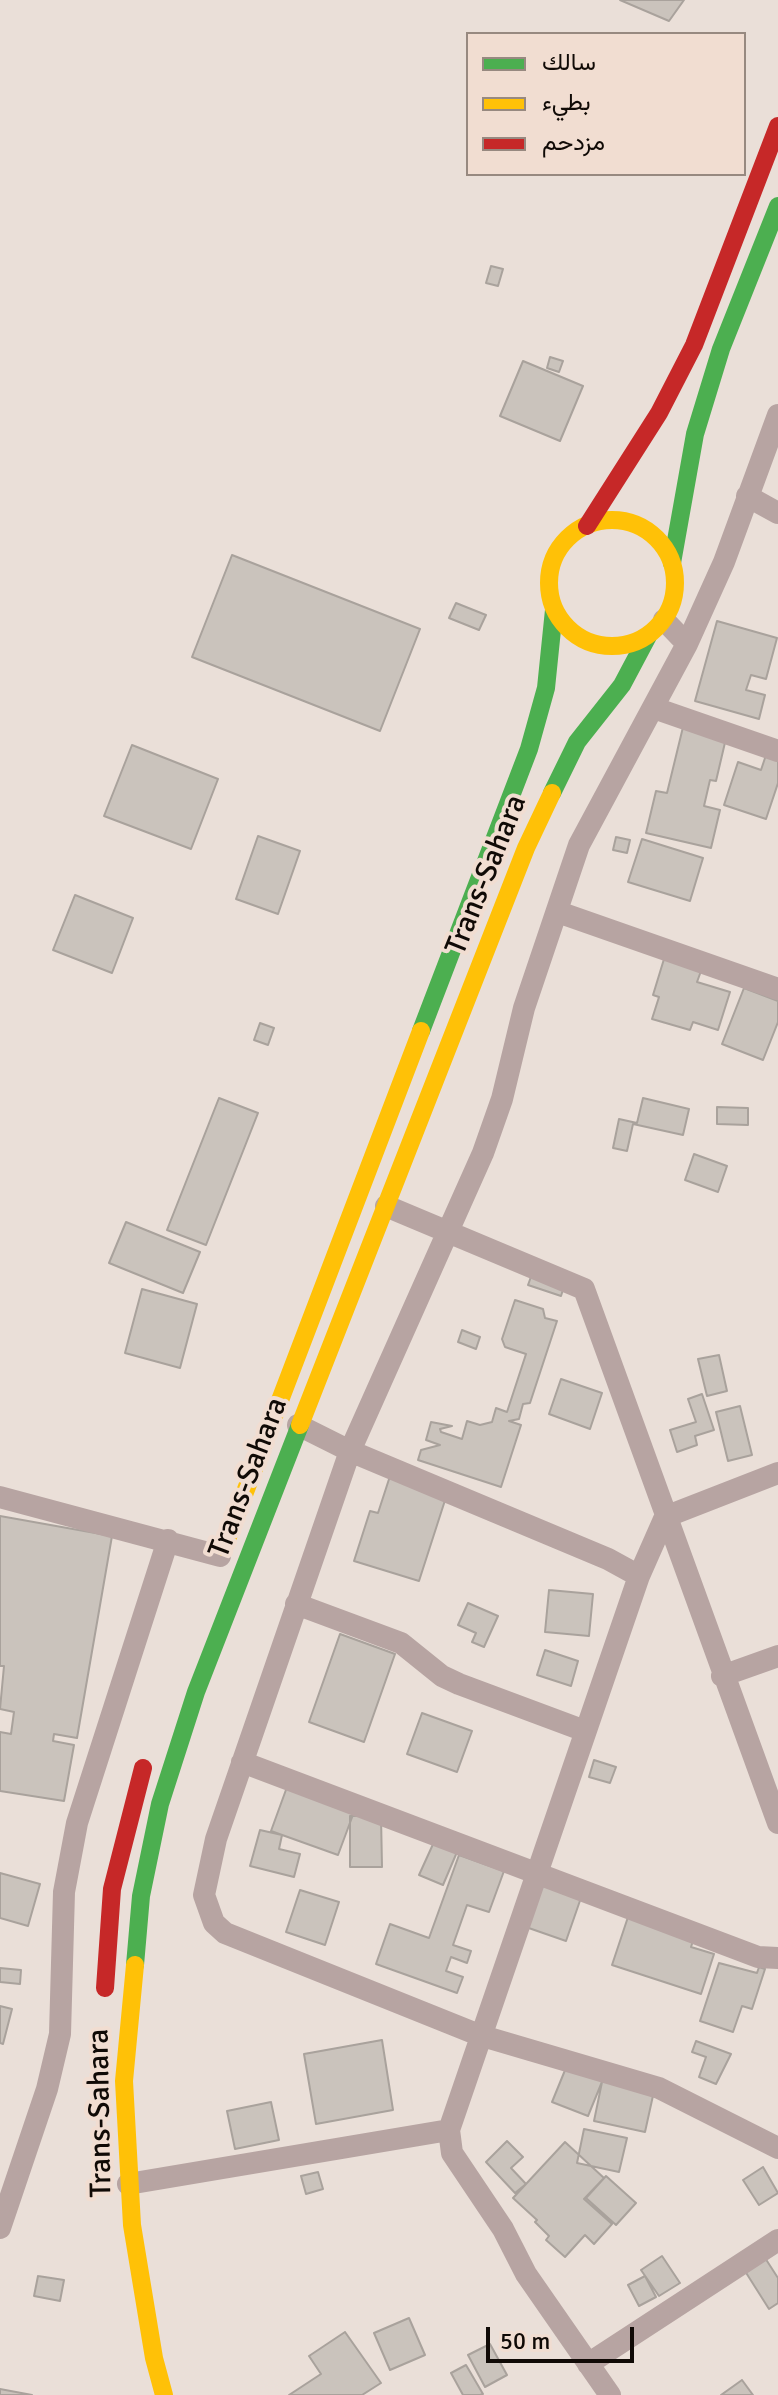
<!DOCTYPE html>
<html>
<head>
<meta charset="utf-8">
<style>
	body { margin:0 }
	#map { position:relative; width:778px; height:2395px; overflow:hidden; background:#eadfd8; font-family:Signika,Vazirmatn,sans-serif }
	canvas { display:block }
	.legend { position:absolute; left:466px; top:32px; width:280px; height:144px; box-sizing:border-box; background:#f1ddd1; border:2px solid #978980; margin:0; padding:10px 14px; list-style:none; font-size:24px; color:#100a06 }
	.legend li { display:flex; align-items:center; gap:16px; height:40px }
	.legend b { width:40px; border:2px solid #978980 }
	.scale { position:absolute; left:486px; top:2327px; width:148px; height:36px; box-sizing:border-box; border:4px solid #100a06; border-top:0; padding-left:10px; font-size:24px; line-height:28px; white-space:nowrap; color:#100a06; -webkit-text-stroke:6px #f1ddd1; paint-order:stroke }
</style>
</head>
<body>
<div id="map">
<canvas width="778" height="2395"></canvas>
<ul class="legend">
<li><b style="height:10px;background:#4caf50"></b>سالك</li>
<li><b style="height:10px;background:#ffc107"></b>بطيء</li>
<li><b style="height:10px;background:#c62828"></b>مزدحم</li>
</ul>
<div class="scale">50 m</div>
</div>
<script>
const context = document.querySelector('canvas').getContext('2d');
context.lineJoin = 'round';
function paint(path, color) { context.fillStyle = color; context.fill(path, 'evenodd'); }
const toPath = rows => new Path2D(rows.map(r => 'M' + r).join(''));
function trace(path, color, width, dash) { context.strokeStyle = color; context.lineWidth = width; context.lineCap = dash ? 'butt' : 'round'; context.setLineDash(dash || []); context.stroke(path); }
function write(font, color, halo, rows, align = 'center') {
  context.font = font + ' Signika,sans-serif'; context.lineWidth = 8; context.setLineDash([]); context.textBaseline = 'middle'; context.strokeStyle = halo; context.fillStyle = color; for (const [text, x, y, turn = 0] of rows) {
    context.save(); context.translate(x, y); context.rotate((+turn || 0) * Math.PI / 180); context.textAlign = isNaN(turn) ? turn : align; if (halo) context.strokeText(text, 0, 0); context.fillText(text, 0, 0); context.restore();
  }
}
const building = toPath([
	[620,0,684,0,669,21,620,0],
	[491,266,503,269,498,286,486,283,491,266],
	[550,357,563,361,559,372,547,368,550,357],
	[523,361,583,386,560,441,500,416,523,361],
	[232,555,420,629,380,731,192,657,232,555],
	[456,603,486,615,479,630,449,618,456,603],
	[717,621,777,638,766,679,751,675,746,690,765,695,759,719,695,701,717,621],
	[684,723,727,734,716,781,710,780,704,806,720,810,711,848,646,833,656,791,667,793,684,723],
	[132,745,218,779,191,849,104,816,132,745],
	[766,755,778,759,778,783,766,819,724,805,738,762,761,770,766,755],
	[258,836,300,851,278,914,236,899,258,836],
	[616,837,630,840,627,853,613,850,616,837],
	[642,839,703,858,690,901,628,882,642,839],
	[75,895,133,918,112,973,53,950,75,895],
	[664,959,701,971,697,982,730,992,718,1030,693,1022,690,1030,652,1019,659,997,653,995,664,959],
	[744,988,778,1001,778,1022,763,1060,722,1044,744,988],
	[260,1023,274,1028,268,1045,254,1040,260,1023],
	[219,1098,258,1113,206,1245,167,1230,219,1098],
	[643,1098,689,1109,683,1135,633,1124,627,1151,613,1148,619,1119,637,1123,643,1098],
	[717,1107,748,1108,748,1125,717,1124,717,1107],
	[694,1154,727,1166,718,1192,685,1180,694,1154],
	[126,1222,200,1252,183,1293,109,1263,126,1222],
	[536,1263,568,1274,561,1296,528,1285,536,1263],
	[142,1289,197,1304,180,1368,125,1353,142,1289],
	[515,1300,543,1309,545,1318,557,1321,530,1403,523,1404,519,1419,509,1421,521,1425,501,1487,418,1460,421,1450,440,1445,426,1440,431,1422,452,1426,440,1429,441,1432,462,1439,467,1421,480,1425,492,1422,496,1408,507,1412,526,1354,505,1347,502,1339,515,1300],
	[462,1330,480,1337,476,1349,458,1342,462,1330],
	[719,1355,727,1391,707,1396,698,1359,719,1355],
	[561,1379,602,1393,590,1429,549,1414,561,1379],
	[702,1394,714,1430,695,1436,697,1445,677,1452,670,1430,696,1422,688,1399,702,1394],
	[740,1406,752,1455,728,1461,716,1412,740,1406],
	[391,1473,448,1491,419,1581,354,1561,370,1511,378,1513,391,1473],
	[0,1516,112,1536,77,1738,54,1734,53,1741,74,1745,64,1801,0,1791,0,1732,11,1734,14,1712,0,1709,4,1666,0,1666,0,1516],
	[549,1590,593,1594,589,1636,545,1632,549,1590],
	[468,1603,498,1616,484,1647,472,1642,476,1633,458,1625,468,1603],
	[340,1634,395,1654,364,1742,309,1722,340,1634],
	[545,1650,578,1661,571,1686,537,1675,545,1650],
	[422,1713,472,1731,457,1772,407,1754,422,1713],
	[594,1760,616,1767,610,1783,589,1777,594,1760],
	[287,1787,354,1812,338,1855,271,1831,287,1787],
	[350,1816,381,1816,382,1867,350,1867,350,1816],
	[260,1830,282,1835,279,1849,300,1854,294,1877,250,1866,260,1830],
	[434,1842,457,1852,443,1885,419,1875,434,1842],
	[459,1855,504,1871,489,1912,467,1905,453,1945,471,1951,467,1963,451,1957,446,1971,463,1977,457,1993,376,1964,390,1924,429,1938,459,1855],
	[0,1873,40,1884,28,1926,0,1918,0,1873],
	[539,1878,583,1892,566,1941,523,1926,539,1878],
	[300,1890,339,1902,325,1945,286,1932,300,1890],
	[630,1911,696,1932,691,1947,714,1954,701,1994,612,1965,630,1911],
	[719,1963,757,1973,759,1967,765,1969,752,2009,742,2006,733,2032,700,2021,719,1963],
	[0,1968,21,1970,20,1984,0,1982,0,1968],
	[0,2006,12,2009,3,2044,0,2043,0,2006],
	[382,2040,393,2110,316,2124,304,2054,382,2040],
	[696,2041,731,2054,716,2084,699,2077,706,2057,692,2052,696,2041],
	[570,2058,606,2072,588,2116,552,2102,570,2058],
	[602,2082,656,2082,645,2132,594,2121,602,2082],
	[271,2102,279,2140,235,2149,227,2111,271,2102],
	[584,2129,627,2138,619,2172,577,2163,584,2129],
	[507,2141,523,2157,511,2168,526,2184,515,2193,486,2162,507,2141],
	[565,2142,604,2178,584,2199,612,2224,594,2244,585,2235,565,2257,546,2240,549,2236,535,2222,537,2220,513,2198,565,2142],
	[763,2167,778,2193,759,2205,743,2180,763,2167],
	[318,2172,323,2189,306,2194,301,2176,318,2172],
	[606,2176,636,2203,616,2225,586,2198,606,2176],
	[758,2247,778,2278,778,2303,769,2309,738,2260,758,2247],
	[662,2256,680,2283,659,2296,641,2270,662,2256],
	[38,2276,64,2280,60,2301,34,2296,38,2276],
	[645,2276,656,2297,639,2306,628,2285,645,2276],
	[409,2318,425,2355,390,2370,374,2333,409,2318],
	[345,2332,381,2383,362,2395,289,2395,321,2374,309,2356,345,2332],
	[490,2344,507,2375,485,2387,468,2355,490,2344],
	[466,2365,483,2394,480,2395,463,2395,451,2373,466,2365],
	[742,2380,753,2395,721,2395,742,2380],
	[0,2389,32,2395,0,2395,0,2389]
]);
paint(building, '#cac3bc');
trace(building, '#a9a29c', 2);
trace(toPath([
	[778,415,724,562,687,644,579,845,524,1008,502,1099,483,1153,350,1451,216,1839,204,1895,214,1923,225,1933,479,2035,659,2088,778,2148],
	[747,496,778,513],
	[664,620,687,644],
	[654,708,778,751],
	[558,912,778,989],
	[386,1206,584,1289,778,1823],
	[298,1425,350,1451,608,1559,639,1576,449,2130,452,2153,503,2229,526,2274,610,2395],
	[0,1497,220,1556],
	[639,1576,665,1517,778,1473],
	[296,1604,401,1643,442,1676,459,1684,585,1731],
	[722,1676,778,1656],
	[242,1762,758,1957,778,1958],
	[128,2184,449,2130],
	[0,2228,47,2089,60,2034,64,1892,77,1823,168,1540],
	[588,2364,778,2240]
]), '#b7a4a2', 22);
trace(toPath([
	[672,563,695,434,721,349,778,206],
	[552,793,577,742,622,685,648,636],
	[421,1031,529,749,546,688,554,610],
	[135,1965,141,1896,160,1804,196,1692,300,1425]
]), '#4caf50', 18);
trace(toPath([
	'549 583a63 63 0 1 1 126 0a63 63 0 1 1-126 0Z',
	[300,1425,526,848,552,793],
	[224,1547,421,1031],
	[135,1965,124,2081,132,2225,154,2358,164,2395]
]), '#ffc107', 18);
trace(toPath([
	[587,526,659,413,694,345,778,126],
	[105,1988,112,1889,143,1768]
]), '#c62828', 18);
write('30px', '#100a06', '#f1ddd1', [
	["Trans-Sahara",487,875,-68],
	["Trans-Sahara",249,1478,-69],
	["Trans-Sahara",101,2113,-91]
]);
</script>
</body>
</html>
